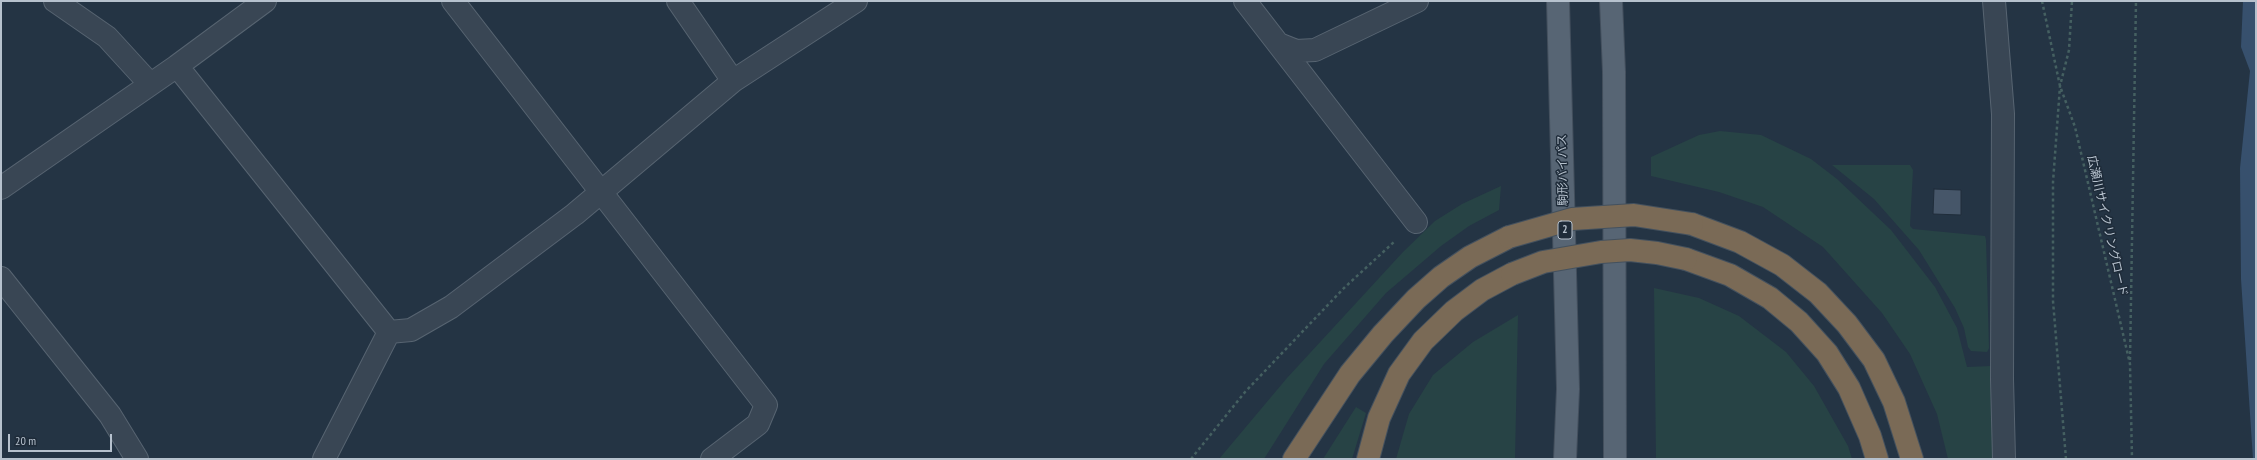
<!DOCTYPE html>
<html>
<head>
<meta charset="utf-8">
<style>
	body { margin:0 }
	#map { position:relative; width:2257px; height:460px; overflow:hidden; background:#243444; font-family:"PT Sans Narrow",sans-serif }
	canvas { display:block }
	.frame { position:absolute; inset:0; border:2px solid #b6c1cd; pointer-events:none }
	.scale { position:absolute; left:8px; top:434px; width:104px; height:18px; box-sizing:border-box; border:2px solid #b6c1cd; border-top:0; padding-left:5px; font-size:12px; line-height:14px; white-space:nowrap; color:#b6c1cd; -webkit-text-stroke:3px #1e2b39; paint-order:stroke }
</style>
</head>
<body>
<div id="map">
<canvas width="2257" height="460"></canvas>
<div class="frame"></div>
<div class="scale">20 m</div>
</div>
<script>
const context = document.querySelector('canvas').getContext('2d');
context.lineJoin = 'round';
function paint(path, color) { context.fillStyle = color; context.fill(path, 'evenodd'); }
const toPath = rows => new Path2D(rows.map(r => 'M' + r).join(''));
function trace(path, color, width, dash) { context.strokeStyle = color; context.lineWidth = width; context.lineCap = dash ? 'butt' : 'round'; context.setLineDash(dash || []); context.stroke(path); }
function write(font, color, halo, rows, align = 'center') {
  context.font = font + ' "PT Sans Narrow","Noto Sans JP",sans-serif'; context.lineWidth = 3; context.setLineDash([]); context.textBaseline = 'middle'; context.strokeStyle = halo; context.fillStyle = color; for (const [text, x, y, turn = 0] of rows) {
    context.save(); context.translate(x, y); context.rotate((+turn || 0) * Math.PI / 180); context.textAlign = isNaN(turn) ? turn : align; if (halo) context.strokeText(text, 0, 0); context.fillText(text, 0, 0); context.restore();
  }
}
paint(toPath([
	[1720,131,1761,135,1811,159,1837,179,1891,230,1935,287,1957,328,1967,367,1991,366,1995,459,1948,459,1937,414,1910,354,1882,313,1823,247,1763,207,1719,192,1651,176,1651,157,1699,135],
	[1832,165,1910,165,1913,170,1910,226,1913,229,1985,236,1986,240,1989,348,1987,352,1971,351,1968,347,1964,328,1955,308,1919,250,1874,199],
	[1501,186,1499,210,1469,226,1441,246,1386,293,1324,364,1264,459,1219,459,1287,378,1403,252,1435,221,1462,204],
	[1654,288,1699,298,1739,316,1786,352,1814,386,1848,446,1852,459,1656,459],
	[1518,315,1515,459,1396,459,1409,414,1433,375,1473,342],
	[1356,407,1366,413,1352,459,1323,459]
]), '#274345');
paint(toPath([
	[2243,1,2256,1,2256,459,2253,459,2241,279,2240,168,2250,71,2241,47]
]), '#37506d');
const building = toPath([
	[1934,189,1961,190,1961,215,1933,214,1934,189]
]);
paint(building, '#465669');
trace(building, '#202d3b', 1);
const minor = toPath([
	[55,1,107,37,150,84],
	[453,1,766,405,758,424,712,459],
	[678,1,733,81],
	[1245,1,1416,222],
	[1994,1,2003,114,2002,379,2004,459],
	[1281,45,1296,51,1315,50,1417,1],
	[177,66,389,332],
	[1,188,177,66,265,1],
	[1,278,110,415,137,459],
	[389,332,411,330,451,307,575,214,733,81,856,1],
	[324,459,389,332]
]);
const major = toPath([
	[1558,1,1568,389,1565,459],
	[1611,1,1614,72,1615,459]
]);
const highway = toPath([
	[1692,224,1740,242,1782,265,1818,293,1847,324,1874,360,1894,402,1912,459],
	[1686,259,1730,275,1770,298,1799,322,1827,353,1849,388,1870,436,1877,459],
	[1294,459,1350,374,1383,334,1416,299,1441,277,1470,257,1509,237],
	[1368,459,1379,418,1399,374,1423,341,1454,311,1482,290,1512,274]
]);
trace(minor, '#576471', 24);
trace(major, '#434f5d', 24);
trace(highway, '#44515e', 24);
trace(toPath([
	[2042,1,2060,86,2075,127,2130,364,2132,459],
	[2130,360,2136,1],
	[1191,459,1245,392,1344,288,1394,242],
	[2066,459,2053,301,2053,182,2060,86,2069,50,2072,1]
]), '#456061', 2.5, [3, 3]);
trace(minor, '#394654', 22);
trace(major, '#576574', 22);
trace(highway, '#7a6a56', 22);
const highwayBridge = toPath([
	[1509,237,1572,219,1634,215,1692,224],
	[1512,274,1543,262,1601,252,1630,250,1657,253,1686,259]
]);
trace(highwayBridge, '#44515e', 24, []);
trace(highwayBridge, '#7a6a56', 22);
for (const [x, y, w] of [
	[1565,230,14]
]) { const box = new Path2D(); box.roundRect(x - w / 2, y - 9, w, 18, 3); context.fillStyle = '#1e2b39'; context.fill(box); trace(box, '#b6c1cd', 1); }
write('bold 11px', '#b6c1cd', null, [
	["2",1565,230]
]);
write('12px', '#b6c1cd', '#1e2b39', [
	["駒形バイパス",1563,170,-91],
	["広瀬川サイクリングロード",2107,226,77]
]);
</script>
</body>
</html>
